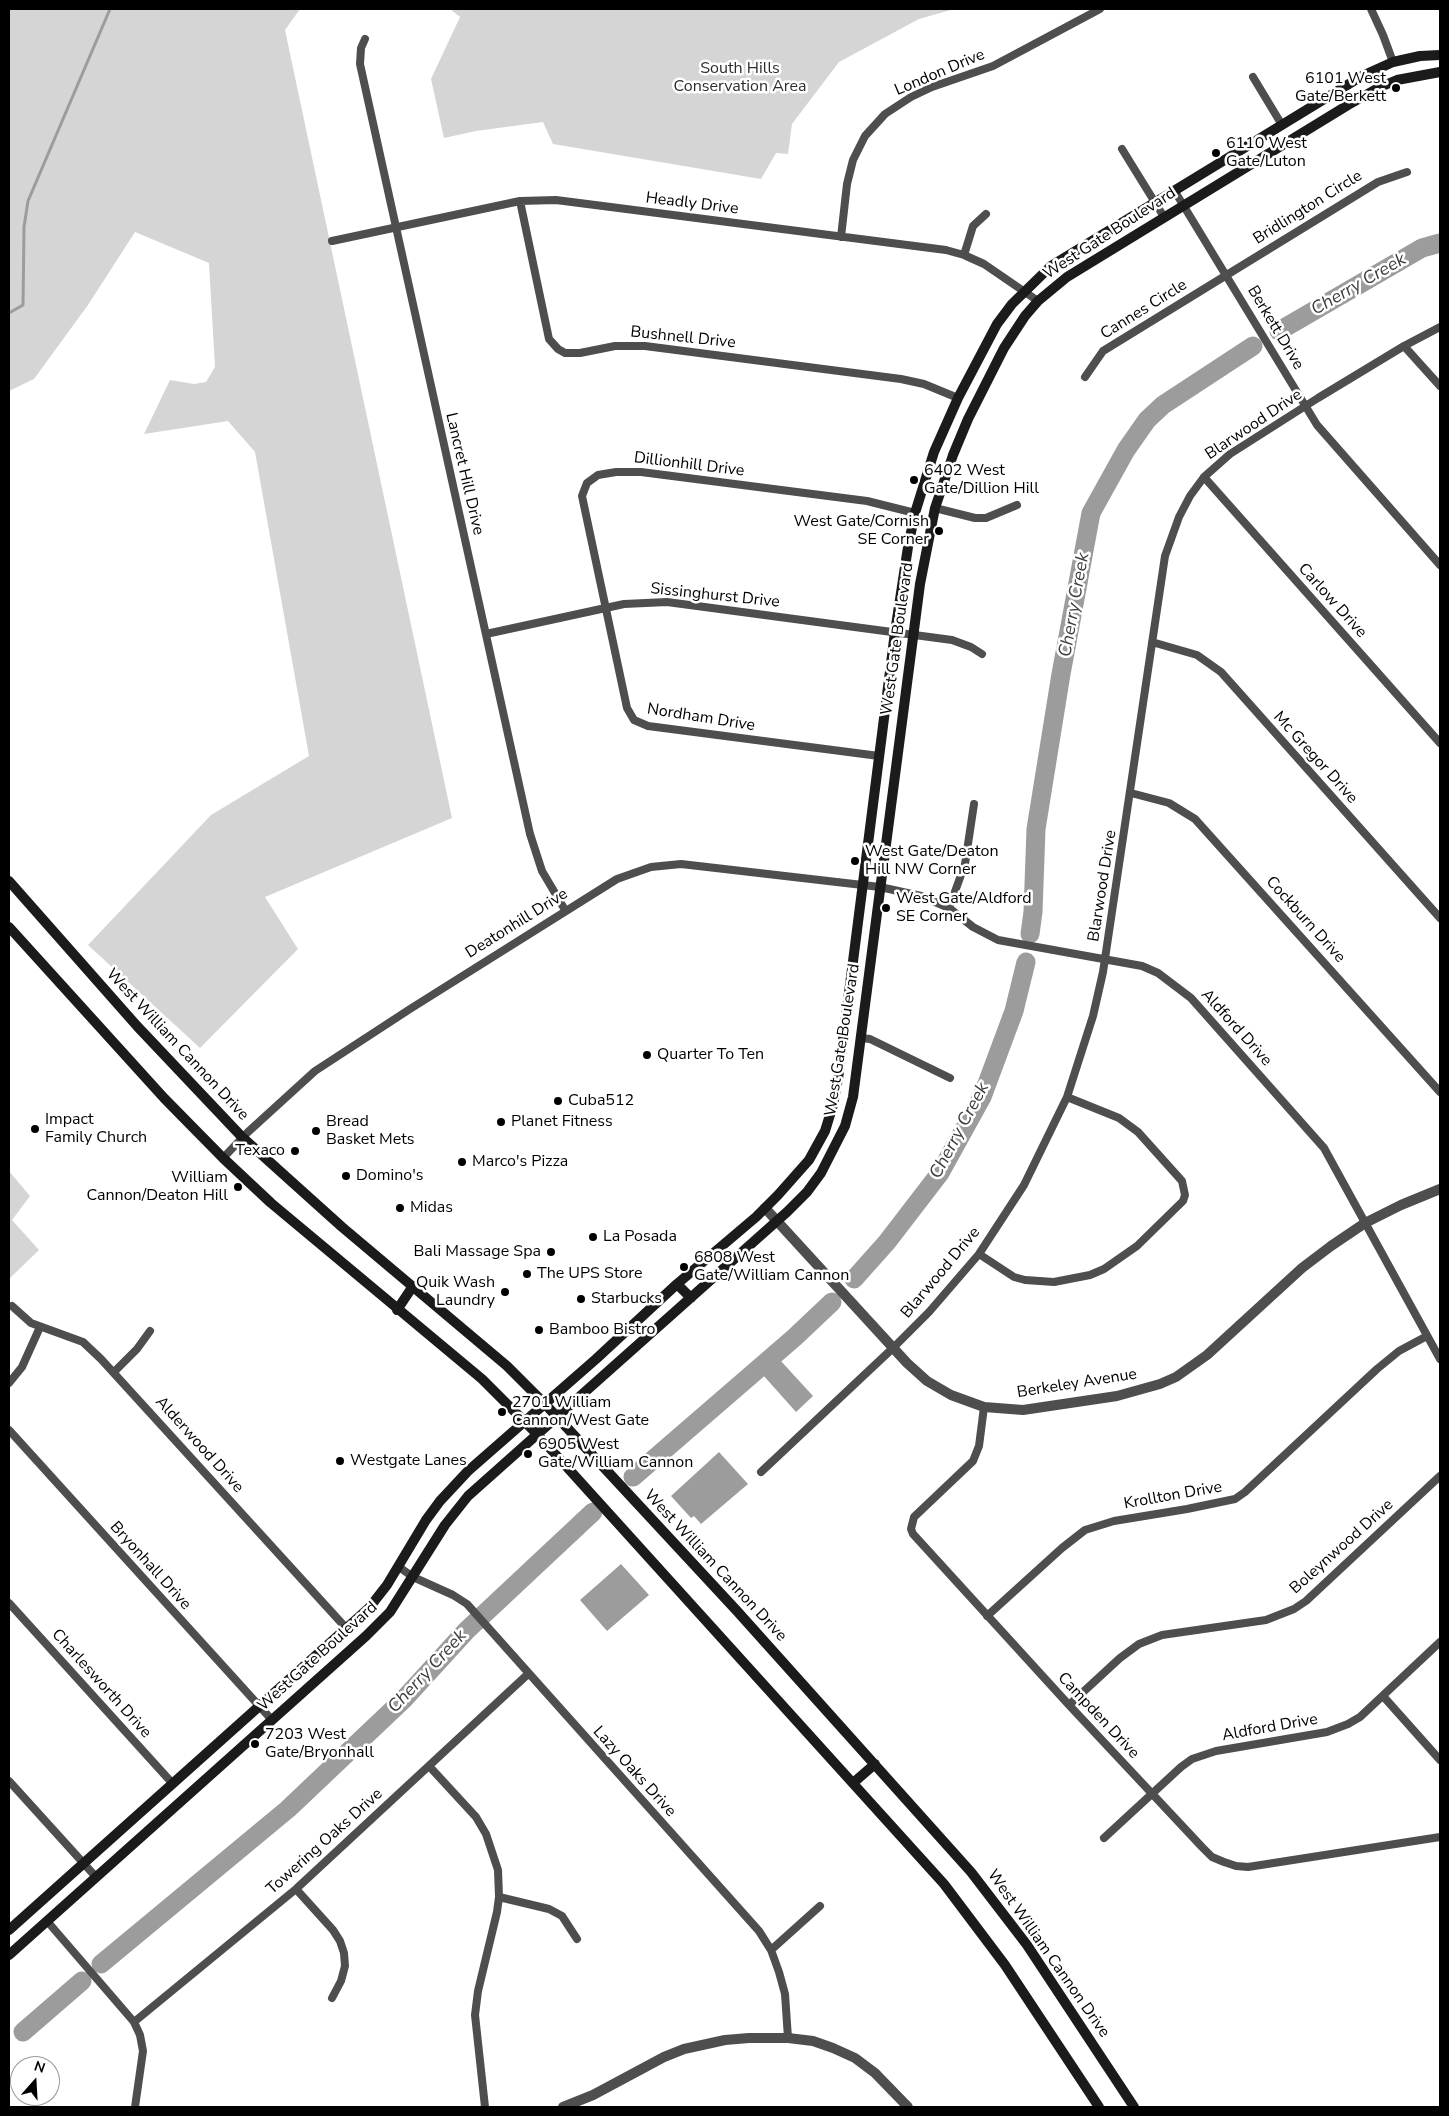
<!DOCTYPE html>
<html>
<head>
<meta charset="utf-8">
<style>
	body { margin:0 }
	#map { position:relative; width:1449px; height:2116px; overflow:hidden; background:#fff; font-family:"Nunito Sans",sans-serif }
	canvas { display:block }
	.frame { position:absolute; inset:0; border:10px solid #000; pointer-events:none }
	.north { position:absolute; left:10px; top:2056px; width:50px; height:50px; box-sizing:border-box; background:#fff; border:1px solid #999; border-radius:50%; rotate:19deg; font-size:14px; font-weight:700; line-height:20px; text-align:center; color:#000 }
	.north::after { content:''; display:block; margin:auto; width:18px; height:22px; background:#000; clip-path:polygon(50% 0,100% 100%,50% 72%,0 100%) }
</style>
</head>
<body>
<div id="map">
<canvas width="1449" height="2116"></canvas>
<div class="frame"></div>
<div class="north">N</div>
</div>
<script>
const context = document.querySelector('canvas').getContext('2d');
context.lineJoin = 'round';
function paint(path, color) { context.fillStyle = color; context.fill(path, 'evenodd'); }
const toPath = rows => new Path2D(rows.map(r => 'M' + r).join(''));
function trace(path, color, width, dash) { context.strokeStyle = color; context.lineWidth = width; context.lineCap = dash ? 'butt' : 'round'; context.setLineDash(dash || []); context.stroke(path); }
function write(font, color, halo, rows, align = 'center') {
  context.font = font + ' "Nunito Sans",sans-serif'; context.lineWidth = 5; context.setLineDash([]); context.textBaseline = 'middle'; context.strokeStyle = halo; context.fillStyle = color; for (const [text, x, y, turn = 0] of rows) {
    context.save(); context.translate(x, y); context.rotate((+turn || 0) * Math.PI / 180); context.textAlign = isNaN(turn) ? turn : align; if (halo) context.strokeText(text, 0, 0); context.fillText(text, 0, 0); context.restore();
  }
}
paint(toPath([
	[9,9,300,9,285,30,452,818,265,897,298,949,200,1048,88,945,211,815,309,756,255,452,228,421,144,434,170,380,194,384,206,382,215,367,209,263,135,232,88,305,34,379,9,391],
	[450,9,954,9,919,19,839,62,792,124,788,154,776,153,761,179,553,144,543,122,476,131,444,138,431,79,460,17],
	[9,1171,30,1196,12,1220,39,1250,9,1279]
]), '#d5d5d5');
paint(toPath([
	[780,1360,813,1396,796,1412,763,1375],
	[719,1452,748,1484,701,1524,694,1516,691,1518,671,1496],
	[621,1564,649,1595,607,1631,580,1600]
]), '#9c9c9c');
trace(toPath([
	[9,313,23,305,24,227,28,201,110,9]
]), '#9c9c9c', 3);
trace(toPath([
	[1279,331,1422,248,1440,243],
	[1030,934,1033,912,1036,829,1061,674,1091,513,1126,450,1147,420,1163,405,1253,346],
	[854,1279,887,1242,940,1173,982,1097,1014,1011,1026,962],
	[633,1477,795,1337,832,1302],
	[101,1964,288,1809,404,1699,467,1630,593,1512],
	[23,2032,82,1981]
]), '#9c9c9c', 19);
trace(toPath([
	[1371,9,1383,35,1393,62],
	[365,39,361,48,360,64,530,834,542,871,565,910],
	[1253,77,1282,125],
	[1122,149,1164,217],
	[1174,190,1317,425,1440,565],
	[520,201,549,339,558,349,565,353,580,353,615,346,645,346,901,379,924,384,958,398],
	[841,237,847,184,853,160,865,136,885,114,911,97,932,87,993,66,1100,9],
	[332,241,520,201,556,200,946,250,964,255,984,264,1038,301],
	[964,255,973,226,986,214],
	[1404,346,1440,386],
	[1085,377,1103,351,1378,182,1407,172],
	[1204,477,1440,743],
	[935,508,975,518,986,518,1017,505],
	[486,634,624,604,667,602,952,640,971,647,982,654],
	[1152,642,1197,655,1221,672,1440,918],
	[879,756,648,726,634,720,627,708,582,496,587,483,598,475,616,472,641,472,867,501,915,513],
	[1131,793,1169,803,1195,819,1440,1092],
	[949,908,965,864,974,804],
	[861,1038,870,1039,950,1078],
	[223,1158,248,1132,315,1071,410,1009,617,879,651,867,681,864,880,887,921,896,949,908,973,927,998,940,1142,966,1158,973,1191,998,1324,1148,1440,1359],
	[979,1254,1014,1277,1025,1280,1054,1282,1090,1275,1104,1269,1137,1246,1183,1201,1185,1195,1182,1181,1138,1132,1119,1118,1067,1097],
	[12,1306,31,1323,83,1342,101,1359,347,1629],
	[114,1372,137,1349,150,1331],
	[9,1383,22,1367,40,1327],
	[984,1407,979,1446,973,1461,914,1517,911,1529,913,1534,1069,1705,1202,1847,1212,1857,1224,1862,1236,1866,1248,1867,1440,1837],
	[9,1430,272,1720],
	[761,1472,893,1348,929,1312,979,1254,1024,1185,1067,1097,1093,1016,1103,972,1165,556,1179,517,1190,496,1204,477,1230,454,1318,398,1404,346,1440,327],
	[399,1567,413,1577,453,1595,467,1604,759,1931,771,1950,779,1972,785,1994,788,2038],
	[9,1603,173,1784],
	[987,1616,1062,1548,1085,1530,1114,1521,1187,1509,1235,1499,1245,1492,1377,1369,1399,1351,1427,1336],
	[1383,1696,1440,1760],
	[1069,1705,1120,1658,1139,1644,1162,1635,1266,1620,1294,1609,1306,1601,1440,1476],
	[429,1766,476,1817,486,1834,498,1870,499,1897,497,1912,478,1991,475,2015,485,2107],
	[9,1781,96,1877],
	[1104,1838,1181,1767,1192,1759,1216,1751,1327,1732,1348,1724,1360,1717,1440,1642],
	[296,1889,333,1930,340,1941,344,1953,345,1966,341,1981,332,1998],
	[499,1897,549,1909,562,1916,577,1939],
	[47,1921,134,2022,140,2035,143,2051,135,2107],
	[771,1950,820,1906],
	[134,2022,296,1889,528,1674]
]), '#4e4e4e', 8);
trace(toPath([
	[765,1208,907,1363,927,1381,951,1395,984,1407,1023,1410,1117,1396,1160,1384,1176,1377,1207,1355,1302,1268,1331,1246,1365,1223,1401,1205,1440,1189],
	[563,2107,593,2095,664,2057,684,2049,725,2040,749,2038,788,2038,813,2041,833,2048,855,2058,875,2073,908,2107]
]), '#4e4e4e', 10);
trace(toPath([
	[9,881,137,1026,242,1137,342,1227,507,1366,545,1404,737,1611,971,1872,1027,1945,1134,2107],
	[9,927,164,1098,223,1158,271,1203,482,1379,537,1434,944,1884,1005,1965,1099,2107],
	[677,1284,691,1298],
	[397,1310,413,1286],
	[853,1783,875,1764],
	[9,1930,369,1608,387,1585,426,1520,440,1501,468,1471,596,1359,677,1284,756,1217,778,1195,809,1160,825,1131,833,1105,838,1079,895,632,908,547,915,513,934,452,958,398,997,324,1012,304,1051,266,1362,76,1393,62,1420,56,1440,55],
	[9,1955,366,1636,390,1612,445,1525,468,1496,787,1212,807,1192,821,1173,845,1126,853,1097,920,584,935,508,953,455,968,419,1004,348,1025,316,1038,301,1067,277,1348,105,1380,87,1397,80,1440,72]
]), '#1b1b1b', 10);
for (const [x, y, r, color] of [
	[1396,88,5,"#000"],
	[1216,153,5,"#000"],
	[914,480,5,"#000"],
	[939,531,5,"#000"],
	[855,861,5,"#000"],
	[886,908,5,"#000"],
	[647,1055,5,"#000"],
	[558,1101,5,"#000"],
	[501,1122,5,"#000"],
	[35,1129,5,"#000"],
	[316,1131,5,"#000"],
	[295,1151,5,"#000"],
	[462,1162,5,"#000"],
	[346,1176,5,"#000"],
	[238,1187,5,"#000"],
	[400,1208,5,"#000"],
	[593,1237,5,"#000"],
	[551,1252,5,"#000"],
	[684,1267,5,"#000"],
	[527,1274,5,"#000"],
	[505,1292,5,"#000"],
	[581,1299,5,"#000"],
	[539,1330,5,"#000"],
	[502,1412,5,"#000"],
	[528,1454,5,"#000"],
	[340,1461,5,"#000"],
	[255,1744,5,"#000"]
]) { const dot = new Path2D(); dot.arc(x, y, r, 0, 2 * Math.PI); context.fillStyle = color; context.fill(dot); trace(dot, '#fff', 2); }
write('16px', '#2c2c2c', '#fff', [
	["South Hills",740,69],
	["Conservation Area",740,87]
]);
write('16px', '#000', '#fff', [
	["London Drive",940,73,-23],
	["Headly Drive",692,204,7],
	["Bridlington Circle",1308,208,-32],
	["West Gate Boulevard",1110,234,-33],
	["Cannes Circle",1144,310,-32],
	["Berkett Drive",1275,328,59],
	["Bushnell Drive",683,338,6],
	["Blarwood Drive",1254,425,-34],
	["Dillionhill Drive",689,465,7],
	["Lancret Hill Drive",464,474,77],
	["Sissinghurst Drive",715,596,6],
	["Carlow Drive",1332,601,48],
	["West Gate Boulevard",898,639,-82],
	["Nordham Drive",701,718,9],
	["Mc Gregor Drive",1315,758,48],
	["Blarwood Drive",1103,886,-81],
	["Cockburn Drive",1305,920,48],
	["Deatonhill Drive",517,924,-32],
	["Aldford Drive",1236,1028,48],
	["West Gate Boulevard",843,1040,-81],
	["West William Cannon Drive",177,1045,47],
	["Blarwood Drive",941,1273,-50],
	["Berkeley Avenue",1077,1384,-9],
	["Alderwood Drive",199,1445,48],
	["Krollton Drive",1173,1496,-10],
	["Boleynwood Drive",1342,1547,-42],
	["Bryonhall Drive",150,1566,48],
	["West William Cannon Drive",715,1566,47],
	["West Gate Boulevard",318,1657,-42],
	["Charlesworth Drive",101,1684,48],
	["Campden Drive",1098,1716,47],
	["Aldford Drive",1270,1728,-10],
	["Lazy Oaks Drive",634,1772,48],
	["Towering Oaks Drive",325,1842,-42],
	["West William Cannon Drive",1048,1954,55]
]);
write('16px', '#000', '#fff', [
	["6101 West",1386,79,"right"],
	["Gate/Berkett",1386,97,"right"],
	["6110 West",1226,144],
	["Gate/Luton",1226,162],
	["6402 West",924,471],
	["Gate/Dillion Hill",924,489],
	["West Gate/Cornish",929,522,"right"],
	["SE Corner",929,540,"right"],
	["West Gate/Deaton",865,852],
	["Hill NW Corner",865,870],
	["West Gate/Aldford",896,899],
	["SE Corner",896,917],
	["Quarter To Ten",657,1055],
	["Cuba512",568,1101],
	["Impact",45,1120],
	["Family Church",45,1138],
	["Bread",326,1122],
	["Basket Mets",326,1140],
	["Planet Fitness",511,1122],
	["Texaco",285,1151,"right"],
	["Marco's Pizza",472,1162],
	["Domino's",356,1176],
	["William",228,1178,"right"],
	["Cannon/Deaton Hill",228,1196,"right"],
	["Midas",410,1208],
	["La Posada",603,1237],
	["Bali Massage Spa",541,1252,"right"],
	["6808 West",694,1258],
	["Gate/William Cannon",694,1276],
	["The UPS Store",537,1274],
	["Quik Wash",495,1283,"right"],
	["Laundry",495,1301,"right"],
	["Starbucks",591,1299],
	["Bamboo Bistro",549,1330],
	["2701 William",512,1403],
	["Cannon/West Gate",512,1421],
	["6905 West",538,1445],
	["Gate/William Cannon",538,1463],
	["Westgate Lanes",350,1461],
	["7203 West",265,1735],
	["Gate/Bryonhall",265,1753]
], 'left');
write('italic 18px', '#3d3d3d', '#fff', [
	["Cherry Creek",1359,285,-30],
	["Cherry Creek",1075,605,-80],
	["Cherry Creek",960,1131,-62],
	["Cherry Creek",428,1672,-47]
]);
</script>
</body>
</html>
